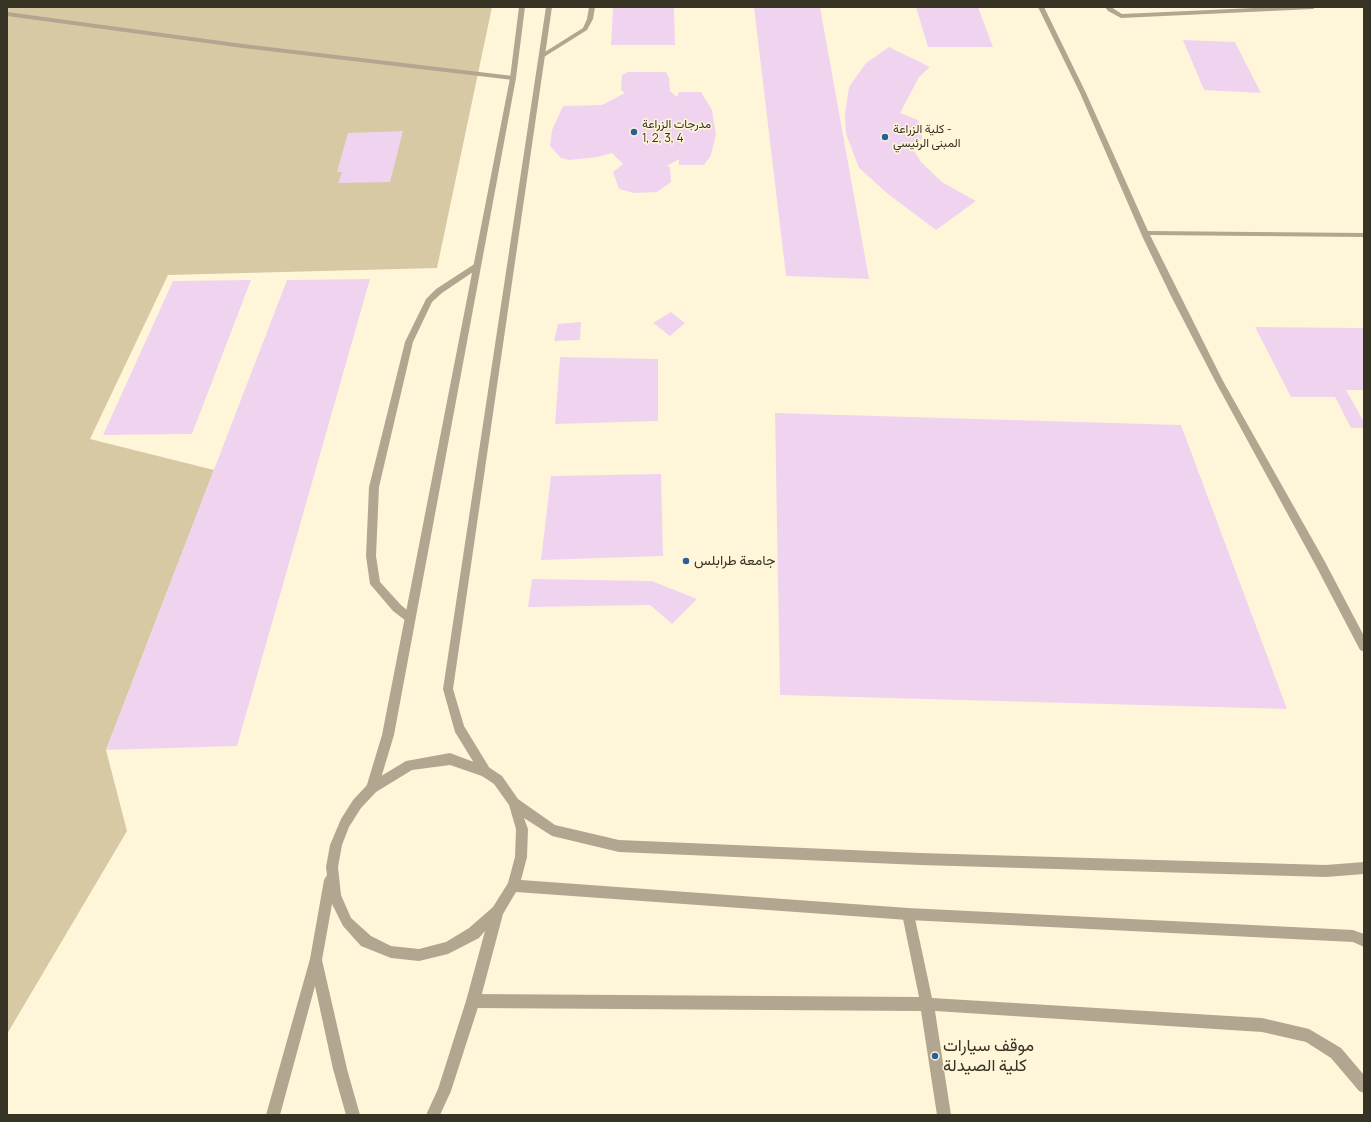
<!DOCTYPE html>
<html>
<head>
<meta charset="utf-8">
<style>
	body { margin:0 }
	#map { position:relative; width:1371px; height:1122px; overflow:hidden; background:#fff6da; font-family:Manrope,sans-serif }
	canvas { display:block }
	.frame { position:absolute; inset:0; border:8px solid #363224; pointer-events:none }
</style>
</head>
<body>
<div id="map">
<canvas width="1371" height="1122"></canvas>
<div class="frame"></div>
</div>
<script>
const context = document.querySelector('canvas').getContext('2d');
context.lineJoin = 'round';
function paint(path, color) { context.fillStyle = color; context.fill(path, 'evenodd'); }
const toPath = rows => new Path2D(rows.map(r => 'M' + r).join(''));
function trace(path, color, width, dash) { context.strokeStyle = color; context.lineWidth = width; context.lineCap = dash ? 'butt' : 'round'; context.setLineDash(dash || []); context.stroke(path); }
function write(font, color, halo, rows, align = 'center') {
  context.font = font + ' Manrope,Vazirmatn,sans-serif'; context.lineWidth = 3; context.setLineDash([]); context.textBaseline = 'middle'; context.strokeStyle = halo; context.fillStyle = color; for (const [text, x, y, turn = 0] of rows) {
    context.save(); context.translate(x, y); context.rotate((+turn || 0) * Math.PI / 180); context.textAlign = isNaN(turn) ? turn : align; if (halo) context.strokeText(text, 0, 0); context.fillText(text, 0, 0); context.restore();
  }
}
paint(toPath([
	[7,7,492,7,437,268,168,275,90,439,214,470,106,750,127,831,7,1034]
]), '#d6c9a4');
paint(toPath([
	[613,7,674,7,675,45,611,45],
	[754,7,820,7,869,279,786,276],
	[916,7,978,7,993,47,928,47],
	[1183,40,1235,42,1261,93,1204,90],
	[889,47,930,67,919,77,900,113,918,120,922,130,922,139,912,147,921,162,942,182,976,201,936,230,888,194,859,168,846,134,845,114,849,87,866,63],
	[628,72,666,72,669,78,670,91,677,97,679,92,701,92,712,110,716,134,711,155,704,165,679,165,679,159,667,166,670,167,671,182,657,192,634,193,619,189,613,172,623,164,612,153,598,157,569,160,561,158,550,146,552,130,563,106,602,105,625,93,621,90,622,75],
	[403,131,390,182,338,183,342,172,337,172,348,133],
	[370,279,237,746,106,750,287,280],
	[251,280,192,434,103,435,173,281],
	[671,312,685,323,670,336,653,323],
	[581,322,580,340,554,341,558,324],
	[1255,327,1364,328,1364,390,1346,390,1364,422,1364,428,1351,428,1335,397,1291,397],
	[560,357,658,359,658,421,555,424],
	[775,413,1181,425,1287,709,780,695],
	[661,474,663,556,541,560,551,476],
	[532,579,652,581,697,599,672,624,650,605,528,607]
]), '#f0d4ef');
paint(toPath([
	[589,7,595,7,593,19,587,30,544,57,540,57,540,55,583,28,587,19,589,7],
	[1038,7,1044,7,1086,93,1148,231,1364,233,1364,237,1150,235,1223,381,1324,560,1364,636,1364,652,1360,650,1316,566,1215,381,1171,296,1143,238,1080,93,1038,7],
	[1105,7,1111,7,1122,14,1275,7,1316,7,1313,9,1121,18,1108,11,1105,7],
	[7,12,243,44,513,76,516,78,513,80,243,48,7,16,7,12],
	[476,263,479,264,479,268,442,293,432,302,413,342,379,487,376,556,380,582,401,605,414,616,415,619,414,622,410,624,393,611,370,584,366,556,369,487,405,342,426,299,436,289,476,263],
	[908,908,912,910,914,914,932,998,1262,1018,1309,1029,1341,1048,1364,1075,1364,1093,1359,1091,1331,1058,1306,1042,1262,1032,935,1011,951,1115,937,1115,921,1011,473,1008,468,1006,466,1001,468,996,473,994,919,997,902,914,904,910,908,908]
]), '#b2a690');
paint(toPath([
	[519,7,525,7,516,78,394,735,378,788,376,792,372,794,368,792,366,788,382,735,510,78,519,7],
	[546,7,552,7,453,689,464,726,492,772,490,776,486,778,482,776,455,732,443,689,546,7]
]), '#b2a690');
paint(toPath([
	[450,753,490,768,502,776,518,799,555,825,619,840,920,853,1326,865,1364,862,1364,874,1326,877,920,865,619,852,552,836,524,818,528,829,527,857,521,880,908,908,1353,930,1364,934,1364,947,1353,942,908,920,516,892,503,914,480,1001,451,1091,440,1115,426,1115,438,1089,466,1001,485,931,479,938,448,954,419,961,391,958,361,946,343,926,332,904,322,960,347,1069,360,1115,346,1115,333,1069,315,986,280,1115,266,1115,310,959,324,880,327,875,326,867,330,845,341,819,353,800,368,784,406,761,450,753],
	[450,765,482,776,494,784,509,805,516,829,515,857,508,883,493,907,469,928,446,942,419,949,391,946,371,936,351,918,341,895,338,867,342,845,349,827,361,808,376,792,412,770,450,765]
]), '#b2a690');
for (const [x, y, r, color] of [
	[634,132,4,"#256198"],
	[885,137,4,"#256198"],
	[686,561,4,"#256198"],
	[935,1056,4,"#256198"]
]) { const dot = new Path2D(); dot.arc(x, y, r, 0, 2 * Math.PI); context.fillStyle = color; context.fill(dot); trace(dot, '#fff6da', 1.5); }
write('12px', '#363224', '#fff6da', [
	["مدرجات الزراعة",642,125],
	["1, 2, 3, 4",642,139],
	["كلية الزراعة -",893,130],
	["المبنى الرئيسي",893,144]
], 'left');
write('14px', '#363224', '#fff6da', [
	["جامعة طرابلس",694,561]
], 'left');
write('17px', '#363224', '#fff6da', [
	["موقف سيارات",943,1046],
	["كلية الصيدلة",943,1066]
], 'left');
</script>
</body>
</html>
